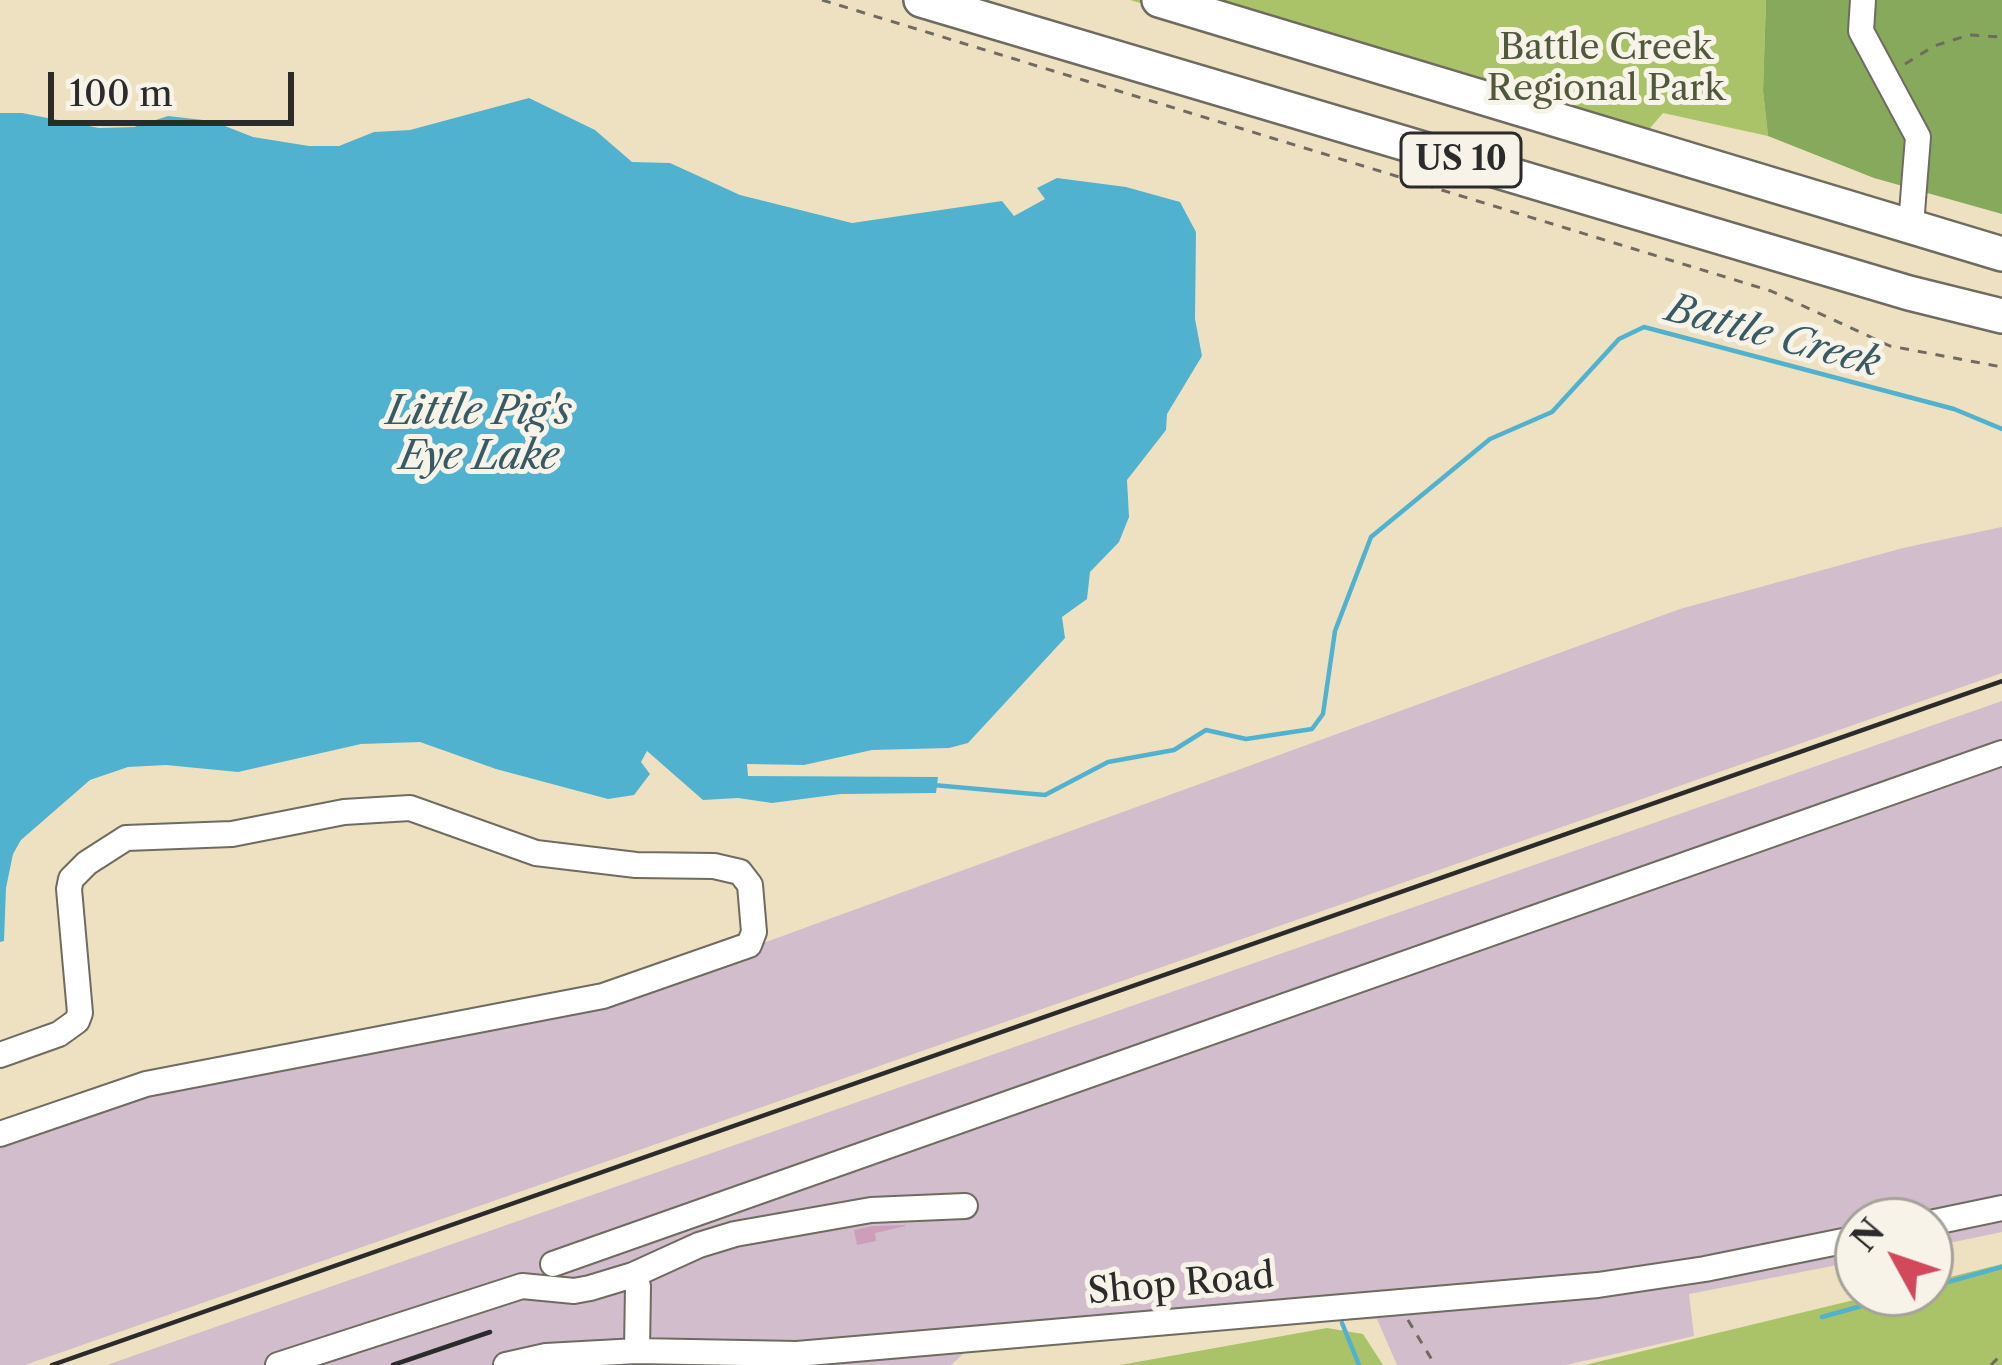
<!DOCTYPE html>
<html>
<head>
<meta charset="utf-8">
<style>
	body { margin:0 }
	#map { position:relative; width:2002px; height:1365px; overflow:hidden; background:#eee1c2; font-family:"Libre Caslon Text",serif }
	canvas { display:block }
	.north { position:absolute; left:1834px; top:1197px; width:120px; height:120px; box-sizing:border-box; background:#f7f3e8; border:3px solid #a5a39c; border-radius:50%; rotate:310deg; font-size:33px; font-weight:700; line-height:48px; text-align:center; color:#2b2b2b }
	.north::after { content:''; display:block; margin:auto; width:42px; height:54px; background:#d1495b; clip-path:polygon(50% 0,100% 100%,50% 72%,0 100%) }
	.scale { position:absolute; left:48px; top:72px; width:246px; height:54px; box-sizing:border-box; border:6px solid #2b2b2b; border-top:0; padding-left:15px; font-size:36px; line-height:42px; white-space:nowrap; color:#2b2b2b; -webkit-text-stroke:9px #f7f3e8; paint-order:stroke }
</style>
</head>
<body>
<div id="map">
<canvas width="2002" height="1365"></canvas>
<div class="north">N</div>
<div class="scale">100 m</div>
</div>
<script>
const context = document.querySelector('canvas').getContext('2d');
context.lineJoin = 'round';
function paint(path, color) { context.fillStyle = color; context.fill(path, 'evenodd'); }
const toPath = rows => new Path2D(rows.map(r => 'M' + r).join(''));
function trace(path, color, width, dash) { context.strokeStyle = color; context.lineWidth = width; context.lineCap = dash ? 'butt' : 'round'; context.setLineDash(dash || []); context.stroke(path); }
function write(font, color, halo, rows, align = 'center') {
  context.font = font + ' "Libre Caslon Text",serif'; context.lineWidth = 10; context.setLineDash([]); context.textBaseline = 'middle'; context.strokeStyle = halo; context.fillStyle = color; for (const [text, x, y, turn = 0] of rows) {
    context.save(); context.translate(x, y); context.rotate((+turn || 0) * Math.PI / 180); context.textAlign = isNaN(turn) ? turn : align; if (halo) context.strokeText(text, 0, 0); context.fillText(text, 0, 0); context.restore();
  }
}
paint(toPath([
	[2002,527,2002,673,25,1365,0,1365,0,1142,162,1089,582,1009,1680,609,1903,548],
	[2002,701,2002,1232,1930,1247,1930,1221,1858,1221,1858,1261,1689,1294,1694,1336,1566,1365,1397,1365,1377,1319,1287,1322,971,1347,951,1365,107,1365]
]), '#d1bdcb');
paint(toPath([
	[1130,0,1766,0,1763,91,1768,136,1663,113,1632,149],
	[2002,1264,2002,1365,1585,1365,1883,1293,1930,1293,1930,1282],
	[1327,1328,1363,1334,1383,1365,1120,1365]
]), '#aac368');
paint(toPath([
	[1766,0,2002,0,2002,214,1874,178,1768,136,1763,91]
]), '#87a95c');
paint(toPath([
	[529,98,595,130,632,162,670,163,740,195,852,223,1002,201,1014,216,1045,199,1037,188,1057,178,1126,187,1180,202,1196,232,1195,319,1202,356,1167,414,1166,430,1127,480,1129,517,1119,542,1090,572,1087,599,1062,617,1065,638,968,743,949,748,872,750,804,765,747,764,748,776,938,777,936,793,841,794,772,803,738,798,703,800,647,751,641,762,650,774,634,795,608,799,496,769,420,742,361,744,238,772,166,765,128,767,90,780,21,840,13,854,6,888,4,941,0,942,0,113,22,113,99,128,134,127,168,116,212,121,253,137,309,146,339,146,374,132,410,130]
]), '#51b2d0');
trace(toPath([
	[933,785,1045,795,1108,762,1174,750,1206,730,1246,739,1312,729,1323,714,1335,631,1371,537,1490,439,1552,412,1619,339,1644,327,1954,409,2002,429],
	[1930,1287,2002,1267],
	[1822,1317,1908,1293],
	[1342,1323,1359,1365]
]), '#51b2d0', 4.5);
paint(toPath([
	[873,1226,905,1225,905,1226,875,1233,876,1241,857,1245,854,1230]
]), '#cc9eba');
const minor = toPath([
	[1863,0,1861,31,1918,137,1911,225],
	[0,1055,59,1034,77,1021,80,1013,69,889,71,879,87,863,126,838,232,834,344,812,410,808,536,853,636,865,714,866,740,872,750,885,754,932,749,945,603,996,146,1084,0,1134],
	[1930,1223,2002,1208],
	[553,1264,2002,753],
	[633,1275,638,1286,637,1351],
	[278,1365,522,1286,574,1291,590,1288,633,1275,699,1245,735,1234,871,1210,965,1206],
	[506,1365,546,1356,637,1351,797,1354,1598,1285,1705,1269,1858,1238]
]);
const highway = toPath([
	[921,0,1909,293,2002,316],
	[1159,0,2002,254]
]);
trace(minor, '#6f6b60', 28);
trace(highway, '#6f6b60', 38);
trace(toPath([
	[822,0,1771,291,1890,346,2002,367],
	[1905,64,1934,46,1969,35,2002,37],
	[1408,1320,1435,1365],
	[1991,1365,2002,1354]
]), '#6f6b60', 3, [9, 9]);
trace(minor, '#fff', 24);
trace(highway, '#fff', 33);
trace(toPath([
	[52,1365,2002,681],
	[393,1365,490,1332]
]), '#2b2b2b', 4.5);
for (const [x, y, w] of [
	[1461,160,120]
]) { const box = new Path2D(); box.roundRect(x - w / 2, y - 27, w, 54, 9); context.fillStyle = '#f7f3e8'; context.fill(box); trace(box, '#2b2b2b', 3); }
write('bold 33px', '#2b2b2b', null, [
	["US 10",1461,160]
]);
write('36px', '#51593d', '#f7f3e8', [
	["Battle Creek",1606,49],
	["Regional Park",1606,90]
]);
write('36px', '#2b2b2b', '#f7f3e8', [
	["Shop Road",1181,1285,-5]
]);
write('italic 39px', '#385a65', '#f7f3e8', [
	["Battle Creek",1773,337,15],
	["Little Pig's",479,413],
	["Eye Lake",479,458]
]);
</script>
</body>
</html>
